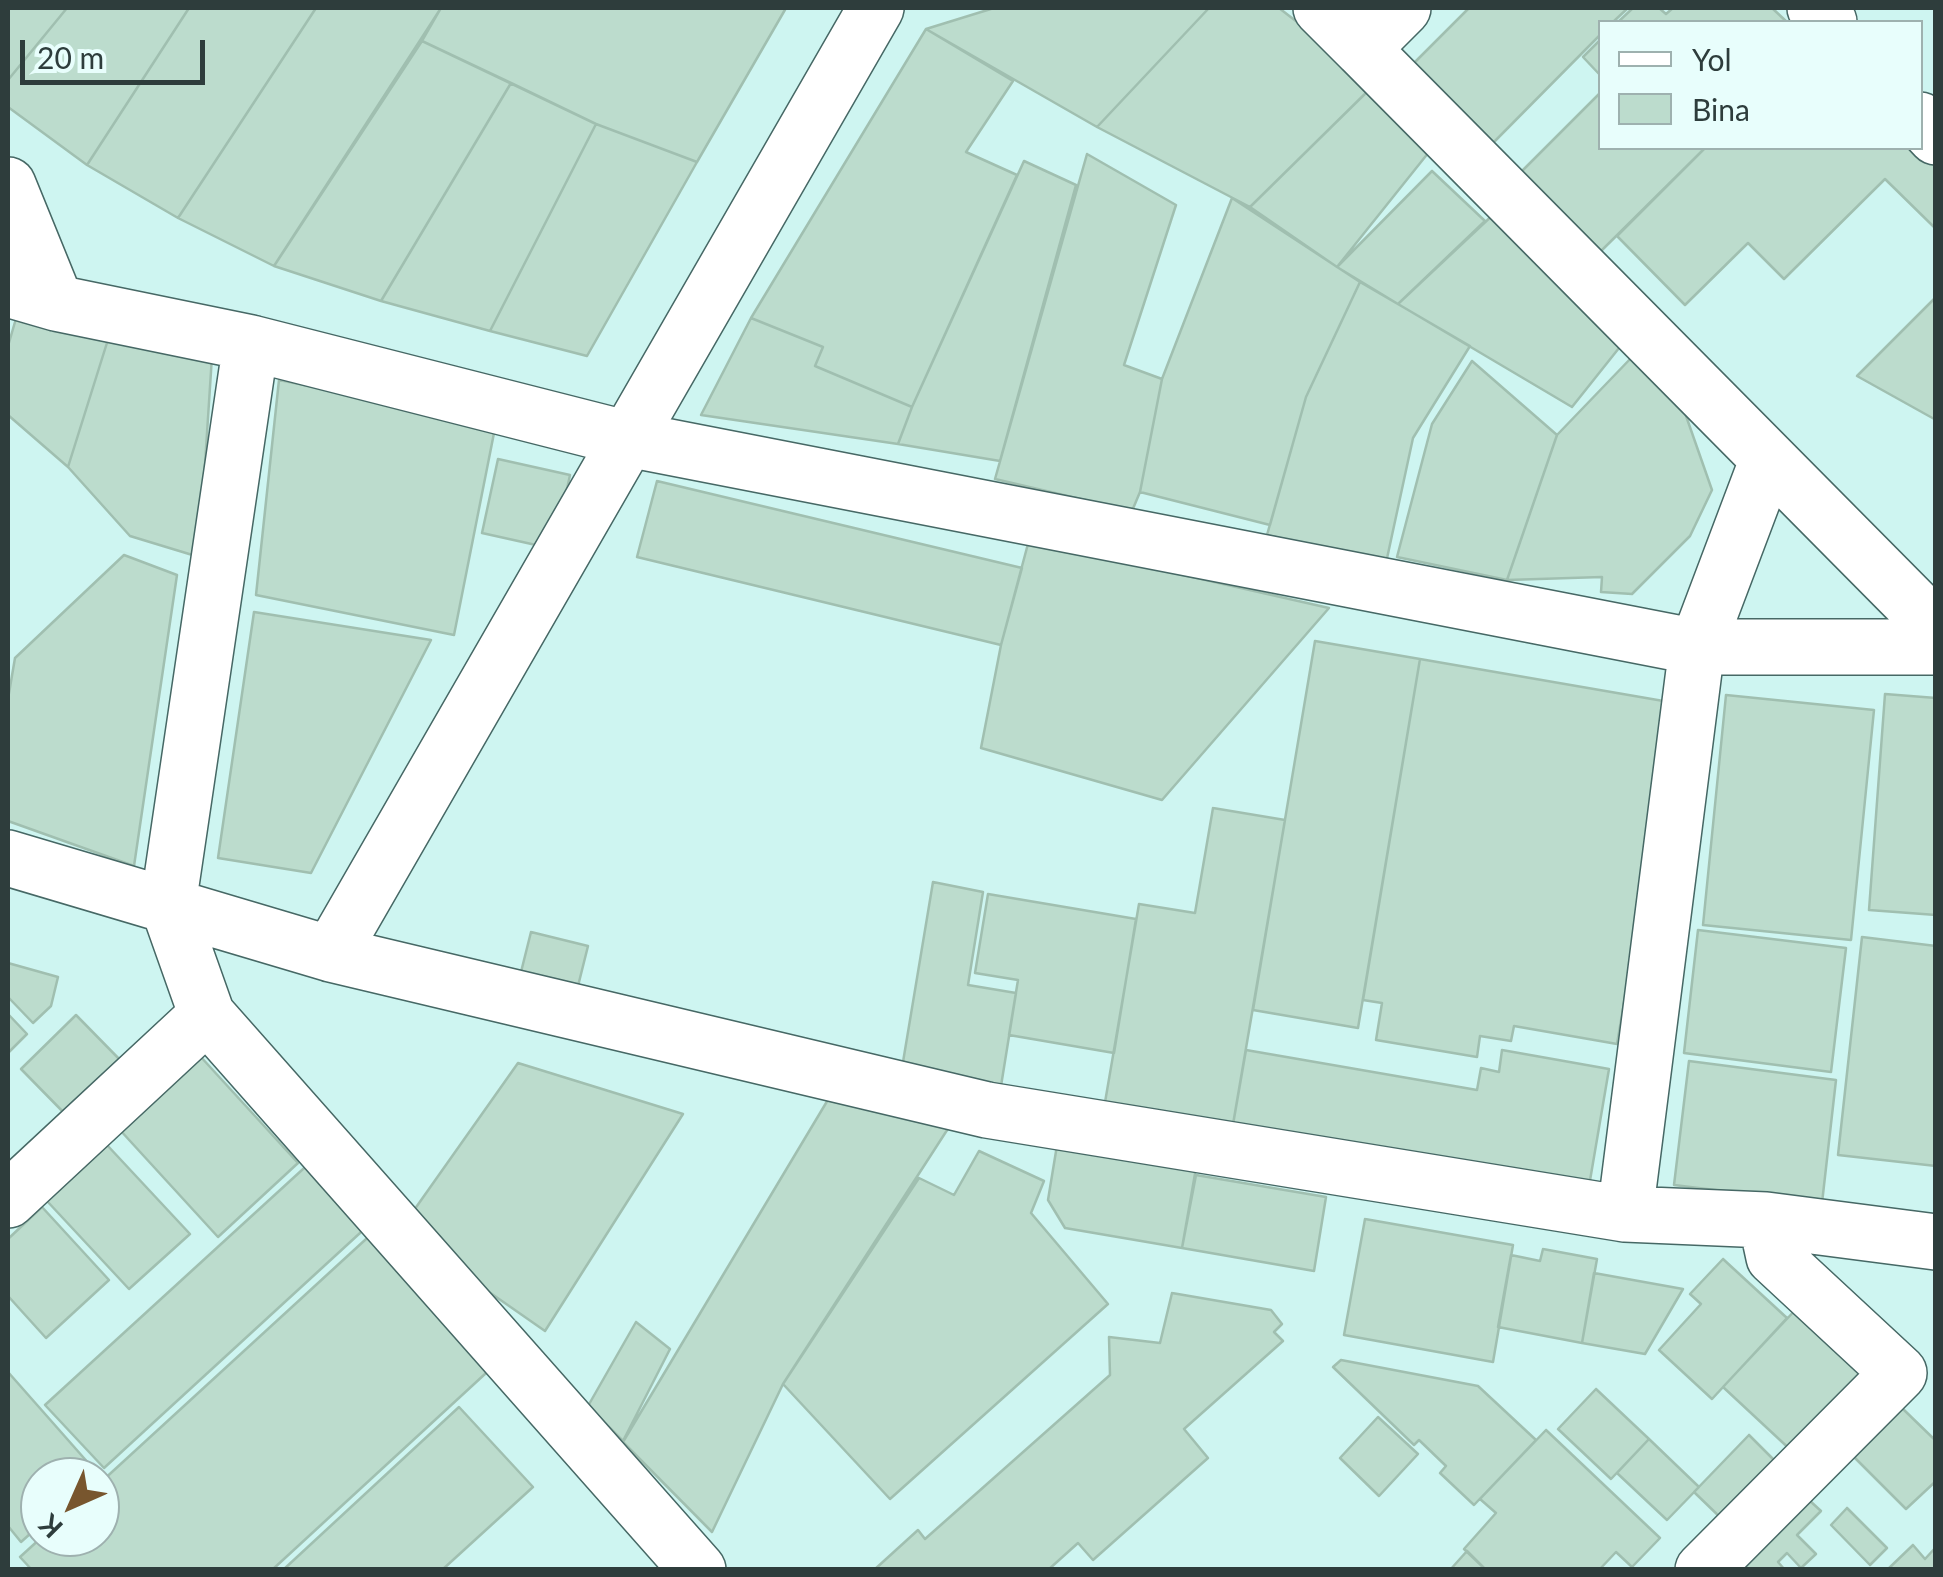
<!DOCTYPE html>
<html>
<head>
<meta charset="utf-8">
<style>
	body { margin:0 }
	#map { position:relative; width:1943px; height:1577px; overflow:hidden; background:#cef5f1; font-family:Lato,sans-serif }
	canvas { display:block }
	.frame { position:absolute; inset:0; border:10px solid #2e3d3c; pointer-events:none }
	.legend { position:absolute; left:1598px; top:20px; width:325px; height:130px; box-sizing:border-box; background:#e8fefc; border:2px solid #9eb1af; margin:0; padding:12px 18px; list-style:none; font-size:30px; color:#2e3d3c }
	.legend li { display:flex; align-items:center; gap:20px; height:50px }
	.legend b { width:50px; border:2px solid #9eb1af }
	.north { position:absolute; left:20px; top:1457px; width:100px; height:100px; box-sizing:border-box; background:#e8fefc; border:2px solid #9eb1af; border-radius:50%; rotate:225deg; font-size:28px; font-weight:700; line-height:40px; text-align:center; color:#2e3d3c }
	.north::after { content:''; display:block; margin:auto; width:35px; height:45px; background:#78562e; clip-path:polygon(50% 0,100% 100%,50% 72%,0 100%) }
	.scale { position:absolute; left:20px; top:40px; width:185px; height:45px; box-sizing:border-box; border:5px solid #2e3d3c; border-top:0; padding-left:12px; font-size:30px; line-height:35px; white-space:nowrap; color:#2e3d3c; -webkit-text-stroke:8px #e8fefc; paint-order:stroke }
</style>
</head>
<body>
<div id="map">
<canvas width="1943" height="1577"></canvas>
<div class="frame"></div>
<ul class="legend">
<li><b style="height:12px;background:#fff"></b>Yol</li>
<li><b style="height:28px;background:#bcdccd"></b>Bina</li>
</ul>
<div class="north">K</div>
<div class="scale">20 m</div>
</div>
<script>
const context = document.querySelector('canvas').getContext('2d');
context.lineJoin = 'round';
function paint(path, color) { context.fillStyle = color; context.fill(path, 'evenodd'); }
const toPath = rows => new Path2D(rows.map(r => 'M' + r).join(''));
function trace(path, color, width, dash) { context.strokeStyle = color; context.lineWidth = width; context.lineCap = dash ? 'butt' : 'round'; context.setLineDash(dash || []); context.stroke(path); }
const building = toPath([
	[8,8,67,8,8,80,8,8],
	[67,8,189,8,87,165,8,107,8,80,67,8],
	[189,8,316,8,178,218,87,165,189,8],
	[316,8,441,8,274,266,178,218,316,8],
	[441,8,786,8,697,162,596,124,422,41,441,8],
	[994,8,1209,8,1097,127,926,29,994,8],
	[1209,8,1279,8,1376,83,1250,207,1097,127,1209,8],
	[1469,8,1628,8,1613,22,1600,22,1600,35,1491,145,1412,65,1469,8],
	[1633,8,1659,8,1666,14,1673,8,1772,8,1787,22,1618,22,1633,8],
	[926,29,1013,81,966,152,1017,175,912,407,815,366,823,347,751,318,926,29],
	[1600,40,1600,75,1583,57,1600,40],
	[422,41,511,83,381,301,274,266,422,41],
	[511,83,596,124,490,331,381,301,511,83],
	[1376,83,1433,147,1337,267,1250,207,1376,83],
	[1600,93,1600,148,1705,148,1595,257,1516,177,1600,93],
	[596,124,697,162,587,356,490,331,596,124],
	[1705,148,1936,148,1936,229,1885,179,1784,279,1748,243,1685,305,1617,236,1705,148],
	[1087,154,1176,205,1124,365,1162,379,1140,492,1132,511,995,479,1087,154],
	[1024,161,1076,185,1000,461,898,444,912,407,1024,161],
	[1432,171,1485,221,1398,304,1337,267,1432,171],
	[1232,198,1360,282,1306,397,1270,525,1140,492,1162,379,1232,198],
	[1497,211,1623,343,1572,407,1398,304,1497,211],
	[1360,282,1470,346,1413,438,1386,563,1267,535,1306,397,1360,282],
	[1936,297,1936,420,1857,376,1936,297],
	[22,298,111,330,68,467,8,415,8,346,22,298],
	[751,318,823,347,815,366,912,407,898,444,701,415,751,318],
	[111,330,212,356,199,557,130,536,68,467,111,330],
	[1633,356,1685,413,1712,490,1690,536,1632,594,1601,592,1602,577,1507,580,1557,435,1633,356],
	[1472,361,1557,435,1507,580,1397,557,1432,424,1472,361],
	[279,380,496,423,454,635,256,595,279,380],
	[498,459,570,475,554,549,482,533,498,459],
	[657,481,1022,568,1001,645,637,557,657,481],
	[1029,540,1329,608,1162,800,981,748,1001,645,1029,540],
	[124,555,177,575,134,866,8,821,8,699,15,658,124,555],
	[254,612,431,640,311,873,218,858,254,612],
	[1315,641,1420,659,1358,1028,1253,1010,1315,641],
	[1420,659,1675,703,1617,1044,1514,1026,1511,1041,1480,1036,1477,1057,1376,1040,1382,1003,1363,1000,1420,659],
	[1885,694,1936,698,1936,915,1869,910,1885,694],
	[1726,695,1874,710,1851,940,1703,925,1726,695],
	[1213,808,1285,820,1231,1136,1103,1114,1139,904,1195,913,1213,808],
	[933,882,983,892,968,985,1016,993,1001,1086,902,1068,933,882],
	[988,894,1136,919,1114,1053,1009,1035,1018,980,975,973,988,894],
	[1698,930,1846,948,1831,1072,1684,1053,1698,930],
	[531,932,588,946,576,994,519,980,531,932],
	[1862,937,1936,946,1936,1166,1838,1155,1862,937],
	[8,963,58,977,51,1006,33,1023,8,997,8,963],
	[8,1014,27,1034,8,1053,8,1014],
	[76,1015,126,1066,71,1120,21,1069,76,1015],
	[1246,1050,1477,1090,1481,1068,1499,1072,1502,1050,1609,1069,1587,1198,1231,1136,1246,1050],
	[200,1056,298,1163,218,1237,120,1130,200,1056],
	[1689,1061,1836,1080,1822,1203,1674,1185,1689,1061],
	[518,1063,683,1114,545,1331,400,1230,518,1063],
	[841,1078,951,1124,783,1384,712,1532,623,1442,841,1078],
	[1060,1127,1199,1151,1182,1248,1065,1228,1048,1200,1060,1127],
	[107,1145,190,1234,129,1289,47,1201,107,1145],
	[979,1151,1044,1181,1031,1213,1108,1304,890,1499,783,1384,919,1178,954,1195,979,1151],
	[314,1159,372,1222,104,1468,45,1405,314,1159],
	[1196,1175,1326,1197,1314,1271,1182,1248,1196,1175],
	[42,1207,109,1280,46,1338,8,1296,8,1239,42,1207],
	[1365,1219,1513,1245,1493,1362,1344,1335,1365,1219],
	[377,1229,498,1362,272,1570,32,1570,20,1557,42,1537,100,1537,100,1483,377,1229],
	[1543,1249,1597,1259,1582,1343,1498,1327,1511,1255,1540,1261,1543,1249],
	[1723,1259,1787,1318,1712,1399,1659,1350,1701,1304,1690,1294,1723,1259],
	[1594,1273,1683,1289,1645,1354,1582,1343,1594,1273],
	[1172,1293,1271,1310,1282,1324,1274,1332,1283,1341,1184,1429,1208,1458,1093,1560,1078,1543,1048,1570,874,1570,918,1530,925,1539,1110,1375,1109,1337,1160,1343,1172,1293],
	[1799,1306,1881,1382,1795,1454,1723,1387,1799,1306],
	[636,1322,670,1349,623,1441,588,1406,636,1322],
	[1341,1360,1478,1386,1536,1440,1474,1505,1440,1473,1446,1466,1419,1440,1414,1445,1333,1367,1341,1360],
	[8,1372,98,1474,94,1477,40,1477,40,1525,21,1542,8,1526,8,1372],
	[1596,1389,1649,1439,1611,1479,1558,1429,1596,1389],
	[459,1407,533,1487,442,1570,283,1570,459,1407],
	[1902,1408,1936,1441,1936,1481,1906,1509,1842,1445,1902,1408],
	[1378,1417,1418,1454,1379,1496,1340,1458,1378,1417],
	[1546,1430,1660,1538,1632,1567,1616,1552,1599,1570,1486,1570,1464,1549,1496,1513,1480,1499,1546,1430],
	[1749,1435,1778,1464,1724,1521,1694,1492,1749,1435],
	[1649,1439,1699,1487,1667,1520,1617,1473,1649,1439],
	[1809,1500,1821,1511,1797,1535,1816,1554,1801,1568,1787,1553,1778,1562,1785,1570,1745,1570,1741,1566,1809,1500],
	[1847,1508,1887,1548,1870,1565,1831,1525,1847,1508],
	[1913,1545,1925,1559,1936,1547,1936,1570,1887,1570,1913,1545],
	[1467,1551,1486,1570,1450,1570,1467,1551]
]);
paint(building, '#bcdccd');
trace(building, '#a0bfb0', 2.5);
const minor = toPath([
	[1321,8,1362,49],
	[1403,8,1362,49,1936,628],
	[8,185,56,303],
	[8,289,56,303,251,343,628,439,1697,647,1936,647],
	[251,343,168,905,207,1015,698,1570],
	[8,858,331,954,987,1110,1625,1214,1766,1220,1936,1242],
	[331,954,876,8],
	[8,1200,207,1015],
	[1625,1214,1697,647,1768,459],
	[1703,1570,1899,1373,1774,1257,1766,1220]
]);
const major = toPath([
	[1815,8,1829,22],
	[1920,120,1936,137]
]);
trace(minor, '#466865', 58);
trace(major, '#466865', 58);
trace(minor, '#fff', 55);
trace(major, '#fff', 55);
</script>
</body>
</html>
